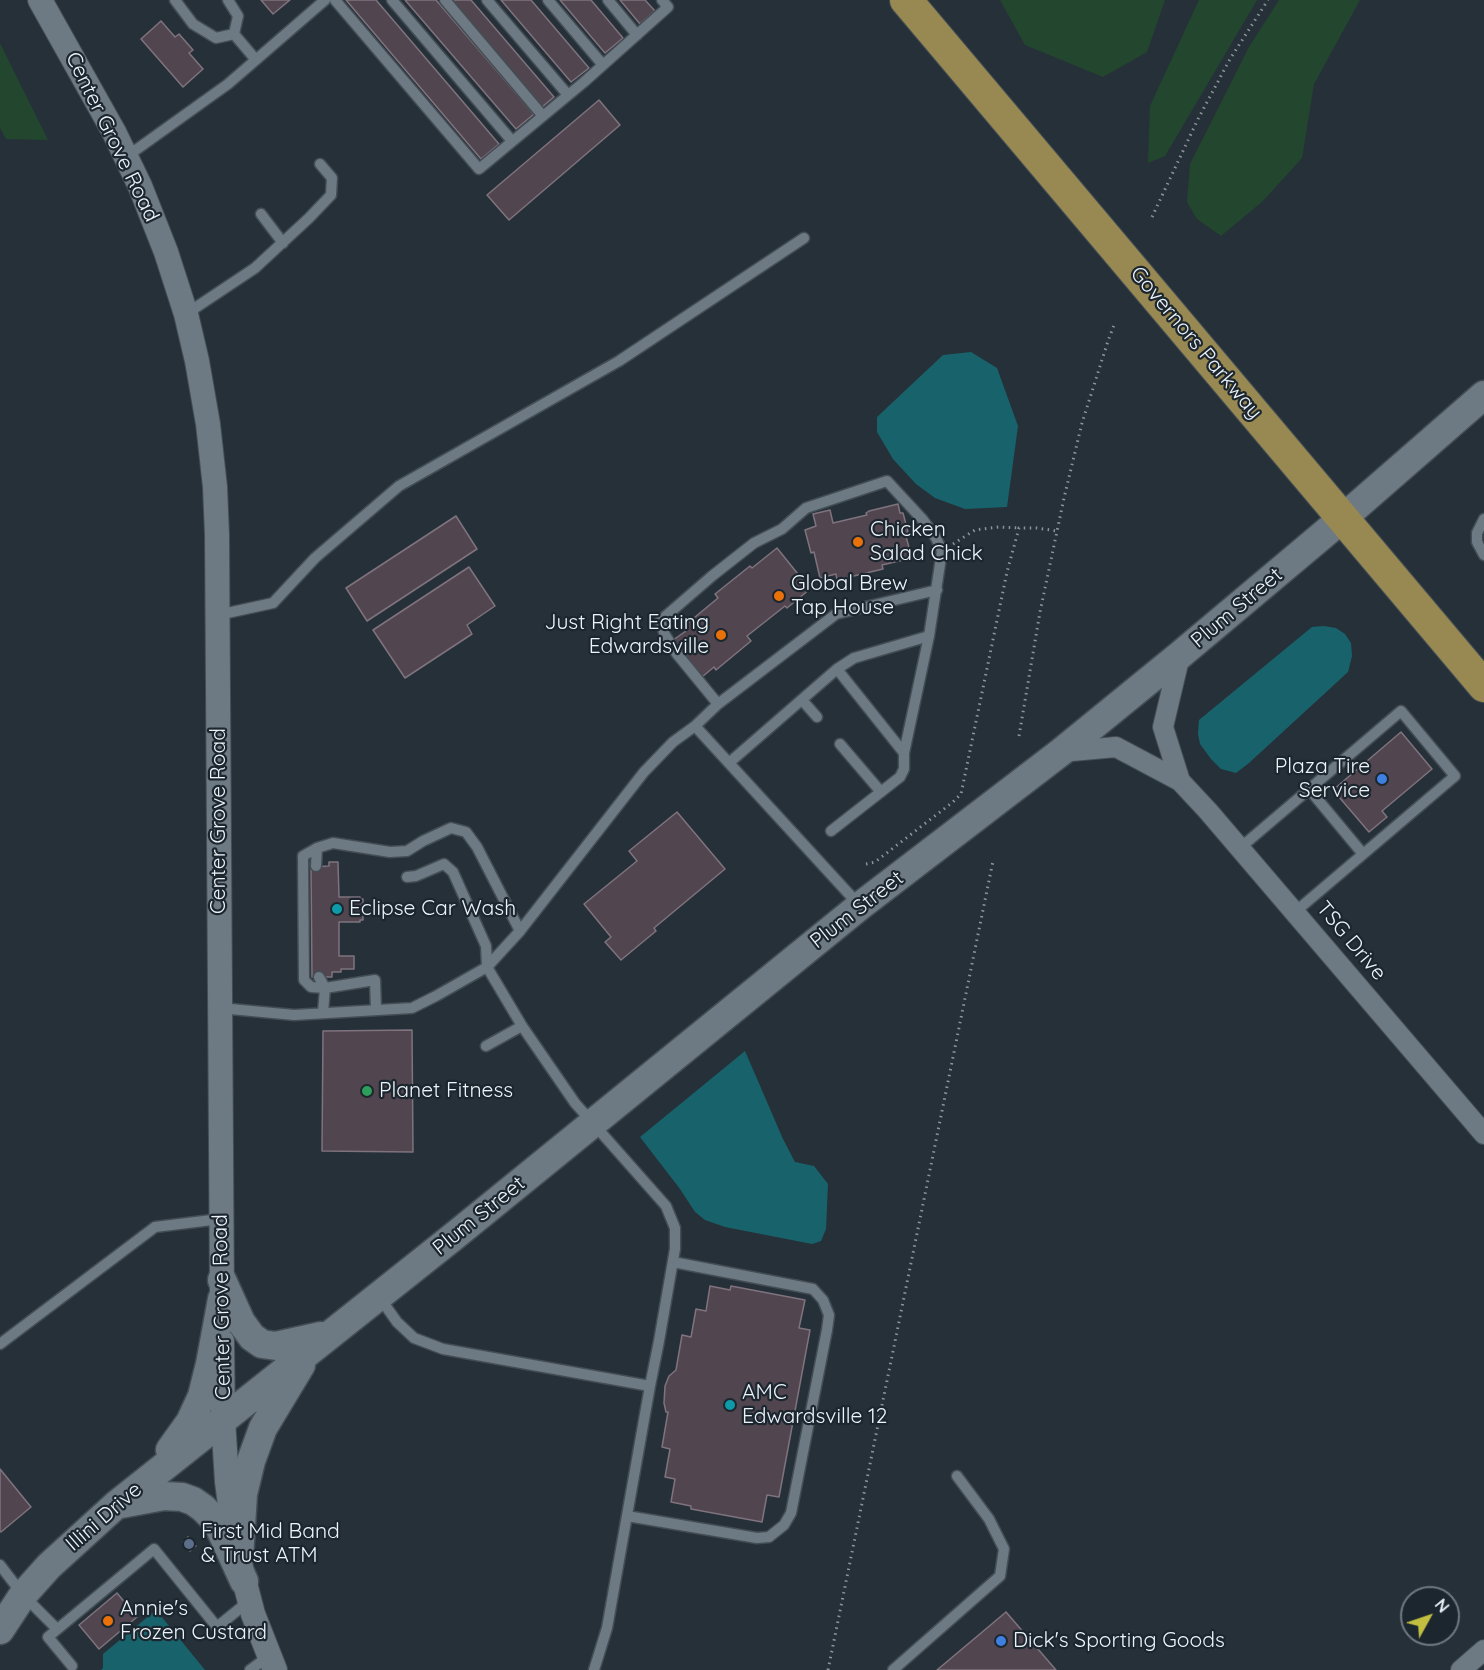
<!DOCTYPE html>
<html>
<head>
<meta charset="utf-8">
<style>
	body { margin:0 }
	#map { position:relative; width:1484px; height:1670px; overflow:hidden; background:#263039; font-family:Quicksand,sans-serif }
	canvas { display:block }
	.north { position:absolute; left:1400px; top:1586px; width:60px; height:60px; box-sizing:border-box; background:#1c262f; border:2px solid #6f7880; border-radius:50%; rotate:50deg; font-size:16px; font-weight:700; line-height:24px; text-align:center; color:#ecf3f9 }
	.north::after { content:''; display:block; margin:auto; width:21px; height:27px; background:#c1be40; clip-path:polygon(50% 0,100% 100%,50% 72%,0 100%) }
</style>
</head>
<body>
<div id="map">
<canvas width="1484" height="1670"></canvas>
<div class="north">N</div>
</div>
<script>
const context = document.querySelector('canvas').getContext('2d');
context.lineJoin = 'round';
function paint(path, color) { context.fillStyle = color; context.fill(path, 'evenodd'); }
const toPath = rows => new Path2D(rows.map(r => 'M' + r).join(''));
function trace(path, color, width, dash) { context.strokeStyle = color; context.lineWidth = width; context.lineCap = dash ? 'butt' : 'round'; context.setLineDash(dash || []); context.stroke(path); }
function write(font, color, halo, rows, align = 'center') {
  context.font = font + ' Quicksand,sans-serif'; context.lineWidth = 4.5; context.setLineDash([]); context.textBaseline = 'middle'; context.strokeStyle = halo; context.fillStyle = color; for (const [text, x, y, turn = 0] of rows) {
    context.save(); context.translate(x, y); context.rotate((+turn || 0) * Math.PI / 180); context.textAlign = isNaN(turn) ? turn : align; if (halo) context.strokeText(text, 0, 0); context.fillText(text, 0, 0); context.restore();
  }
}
paint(toPath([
	[1000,0,1165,0,1147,52,1103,77,1025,45],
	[1199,0,1257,0,1165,156,1148,163,1150,106],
	[1279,0,1360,0,1314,84,1302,158,1263,201,1221,236,1197,219,1187,202,1190,164,1249,47],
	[0,43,48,140,6,139,0,128]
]), '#23462f');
paint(toPath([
	[971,352,997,368,1018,426,1007,507,965,509,935,498,916,484,893,459,877,432,877,417,943,355],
	[1324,626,1336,628,1345,634,1351,643,1352,656,1348,672,1249,763,1236,773,1221,769,1211,759,1200,744,1198,734,1199,720,1312,627],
	[745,1051,783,1139,795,1162,814,1166,828,1184,826,1229,821,1241,812,1244,725,1227,705,1220,695,1212,680,1189,640,1137],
	[156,1610,205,1670,101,1670,103,1668,103,1654]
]), '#18636b');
const building = toPath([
	[261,0,290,0,273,14,261,0],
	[346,0,376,0,499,144,481,159,346,0],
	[405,0,436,0,534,114,516,129,405,0],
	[450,0,471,0,554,97,542,107,450,0],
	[501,0,531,0,589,68,571,82,501,0],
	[560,0,591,0,623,38,605,53,560,0],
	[620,0,645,0,655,11,640,24,620,0],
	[161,21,175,37,179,34,193,50,189,53,203,69,183,87,141,39,161,21],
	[599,100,620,125,509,220,487,195,599,100],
	[898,504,900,513,903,513,908,532,905,533,912,558,882,565,883,569,837,580,836,574,820,578,814,552,811,553,805,530,816,526,813,514,830,510,833,523,867,515,866,513,869,511,898,504],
	[456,516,477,549,367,621,346,588,456,516],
	[777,548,810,589,787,608,785,606,747,636,751,641,716,670,714,667,702,677,673,640,686,631,683,627,718,598,715,594,750,566,752,568,777,548],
	[469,567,495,606,467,625,472,634,405,678,373,630,469,567],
	[1401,732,1432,769,1382,811,1387,817,1369,832,1333,790,1401,732],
	[677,812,725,869,654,928,656,931,621,960,605,942,611,937,584,904,637,861,629,851,677,812],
	[329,862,338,862,339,897,360,897,360,899,363,899,363,920,360,920,360,922,339,922,339,956,354,956,354,969,341,969,341,972,332,972,332,977,312,977,311,867,329,866,329,862],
	[412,1030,413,1152,322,1151,323,1031,412,1030],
	[710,1286,730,1290,731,1286,805,1300,799,1328,810,1330,779,1497,767,1495,762,1522,691,1509,691,1506,671,1502,675,1479,665,1477,670,1449,662,1447,668,1412,666,1412,664,1403,665,1386,669,1376,676,1370,682,1335,691,1337,696,1309,706,1311,710,1286],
	[0,1469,31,1507,1,1532,0,1531,0,1469],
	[188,1537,196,1546,190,1551,183,1542,188,1537],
	[117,1593,137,1617,99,1649,79,1625,117,1593],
	[1006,1612,1056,1670,937,1670,1006,1612]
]);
paint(building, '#514650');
trace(building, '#7f737e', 1.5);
const service = toPath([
	[175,0,193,24,216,38,234,34],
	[228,0,238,16,234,34],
	[335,0,479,169,584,82,668,7,662,0],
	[392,0,512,141],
	[445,0,543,116],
	[487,0,568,95],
	[548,0,603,65],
	[608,0,637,35],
	[234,34,256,60],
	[126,157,228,84,325,0],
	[261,214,283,243],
	[186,314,255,268,309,218,331,195,332,178,320,164],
	[1484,519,1477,533,1477,542,1484,555],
	[218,615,273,603,315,558,399,486,619,361,804,238],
	[802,700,817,717],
	[718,704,677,654,665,635,660,621,712,576,754,543,782,529,806,508,887,481,923,520,936,538,942,551,929,636,904,753,837,669],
	[695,726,718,704,836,614,937,590],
	[840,744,881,792],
	[730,762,837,669,854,658,929,636],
	[1309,789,1363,854],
	[831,831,900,777,904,769,904,753],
	[317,848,303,856,304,980,311,987,325,988,323,1012],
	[1240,848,1401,711,1455,776,1295,912],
	[316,866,317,848,333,843,390,852,407,851,423,841,451,828,466,832,477,847,520,931],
	[319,977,325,988,375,980,376,1009],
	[220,1008,294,1015,412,1008,436,996,487,967,486,946,453,872,444,864,416,876,407,877],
	[486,1046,522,1026],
	[380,1298,397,1322,414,1338,443,1349,650,1386,659,1341,675,1249,675,1228,666,1206,575,1103,522,1026,487,967,520,931,644,772,673,742,695,726,860,906],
	[0,1344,155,1227,220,1219],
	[627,1516,757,1538,769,1537,784,1525,791,1513,827,1330,829,1315,823,1300,813,1289,673,1262],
	[0,1565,23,1595,57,1629],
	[72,1666,48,1637,154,1549,217,1627,249,1601],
	[250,1670,269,1656],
	[594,1670,607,1628,650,1386],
	[893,1670,1000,1576,1004,1549,989,1519,957,1476]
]);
const minor = toPath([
	[1180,655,1163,727,1180,781,1208,811,1484,1134],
	[1061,752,1116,747,1180,781],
	[1461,1670,1484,1650]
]);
const tertiary = toPath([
	[40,0,114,132,140,186,166,252,186,314,197,361,208,424,215,487,217,535,222,1300],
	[222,1341,223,1419,227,1482,233,1527],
	[240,1564,253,1614,275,1670]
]);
const secondary = toPath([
	[222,1280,241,1322,252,1337,262,1344,276,1346,321,1336],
	[170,1450,190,1422,202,1396,210,1364,222,1299],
	[121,1504,164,1496,182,1497,193,1501,203,1508,217,1522,244,1581],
	[239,1559,243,1494,251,1461,263,1428,301,1365],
	[0,1630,23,1595,49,1566,116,1505,453,1237,860,906,1061,752,1180,655,1343,518,1484,395]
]);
const primary = toPath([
	[906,0,1484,686]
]);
trace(service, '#434d54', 13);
trace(minor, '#434d54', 22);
trace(tertiary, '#434d54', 26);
trace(secondary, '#434d54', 31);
trace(primary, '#434d54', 34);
trace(toPath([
	[1152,217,1198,119,1230,59,1268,0],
	[953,544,975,530,999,527,1019,528],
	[1019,736,1040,612,1064,498,1082,423,1108,341,1114,325],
	[866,864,875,862,953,802,961,794,1007,572,1019,528,1037,528,1057,531],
	[828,1670,993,861]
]), '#8c959c', 3, [1.5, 4.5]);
trace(service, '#6d7983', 10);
trace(minor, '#6d7983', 20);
trace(tertiary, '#6d7983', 24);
trace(secondary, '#6d7983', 28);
trace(primary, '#988852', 32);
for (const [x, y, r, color] of [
	[858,542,6,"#e8710a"],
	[779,596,6,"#e8710a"],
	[721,635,6,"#e8710a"],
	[1382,779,6,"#3f7fe0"],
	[337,909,6,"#0f9aa8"],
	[367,1091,6,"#2e9e5b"],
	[730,1405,6,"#0f9aa8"],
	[189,1544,6,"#5c6f8a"],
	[108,1621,6,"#e8710a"],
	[1001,1641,6,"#3f7fe0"]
]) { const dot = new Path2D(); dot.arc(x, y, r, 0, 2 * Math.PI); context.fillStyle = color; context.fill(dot); trace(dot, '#1c262f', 2); }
write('21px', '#ecf3f9', '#1c262f', [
	["Center Grove Road",112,137,64],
	["Governors Parkway",1196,343,50],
	["Plum Street",1237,608,-40],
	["Center Grove Road",219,821,-90],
	["Plum Street",857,910,-38],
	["TSG Drive",1351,941,50],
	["Plum Street",479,1216,-39],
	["Center Grove Road",222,1307,-91],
	["Illini Drive",104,1517,-41]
]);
write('21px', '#ecf3f9', '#1c262f', [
	["Chicken",870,530],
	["Salad Chick",870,554],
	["Global Brew",791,584],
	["Tap House",791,608],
	["Just Right Eating",709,623,"right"],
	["Edwardsville",709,647,"right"],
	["Plaza Tire",1370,767,"right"],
	["Service",1370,791,"right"],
	["Eclipse Car Wash",349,909],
	["Planet Fitness",379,1091],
	["AMC",742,1393],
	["Edwardsville 12",742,1417],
	["First Mid Band",201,1532],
	["& Trust ATM",201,1556],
	["Annie's",120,1609],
	["Frozen Custard",120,1633],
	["Dick's Sporting Goods",1013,1641]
], 'left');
</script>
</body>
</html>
